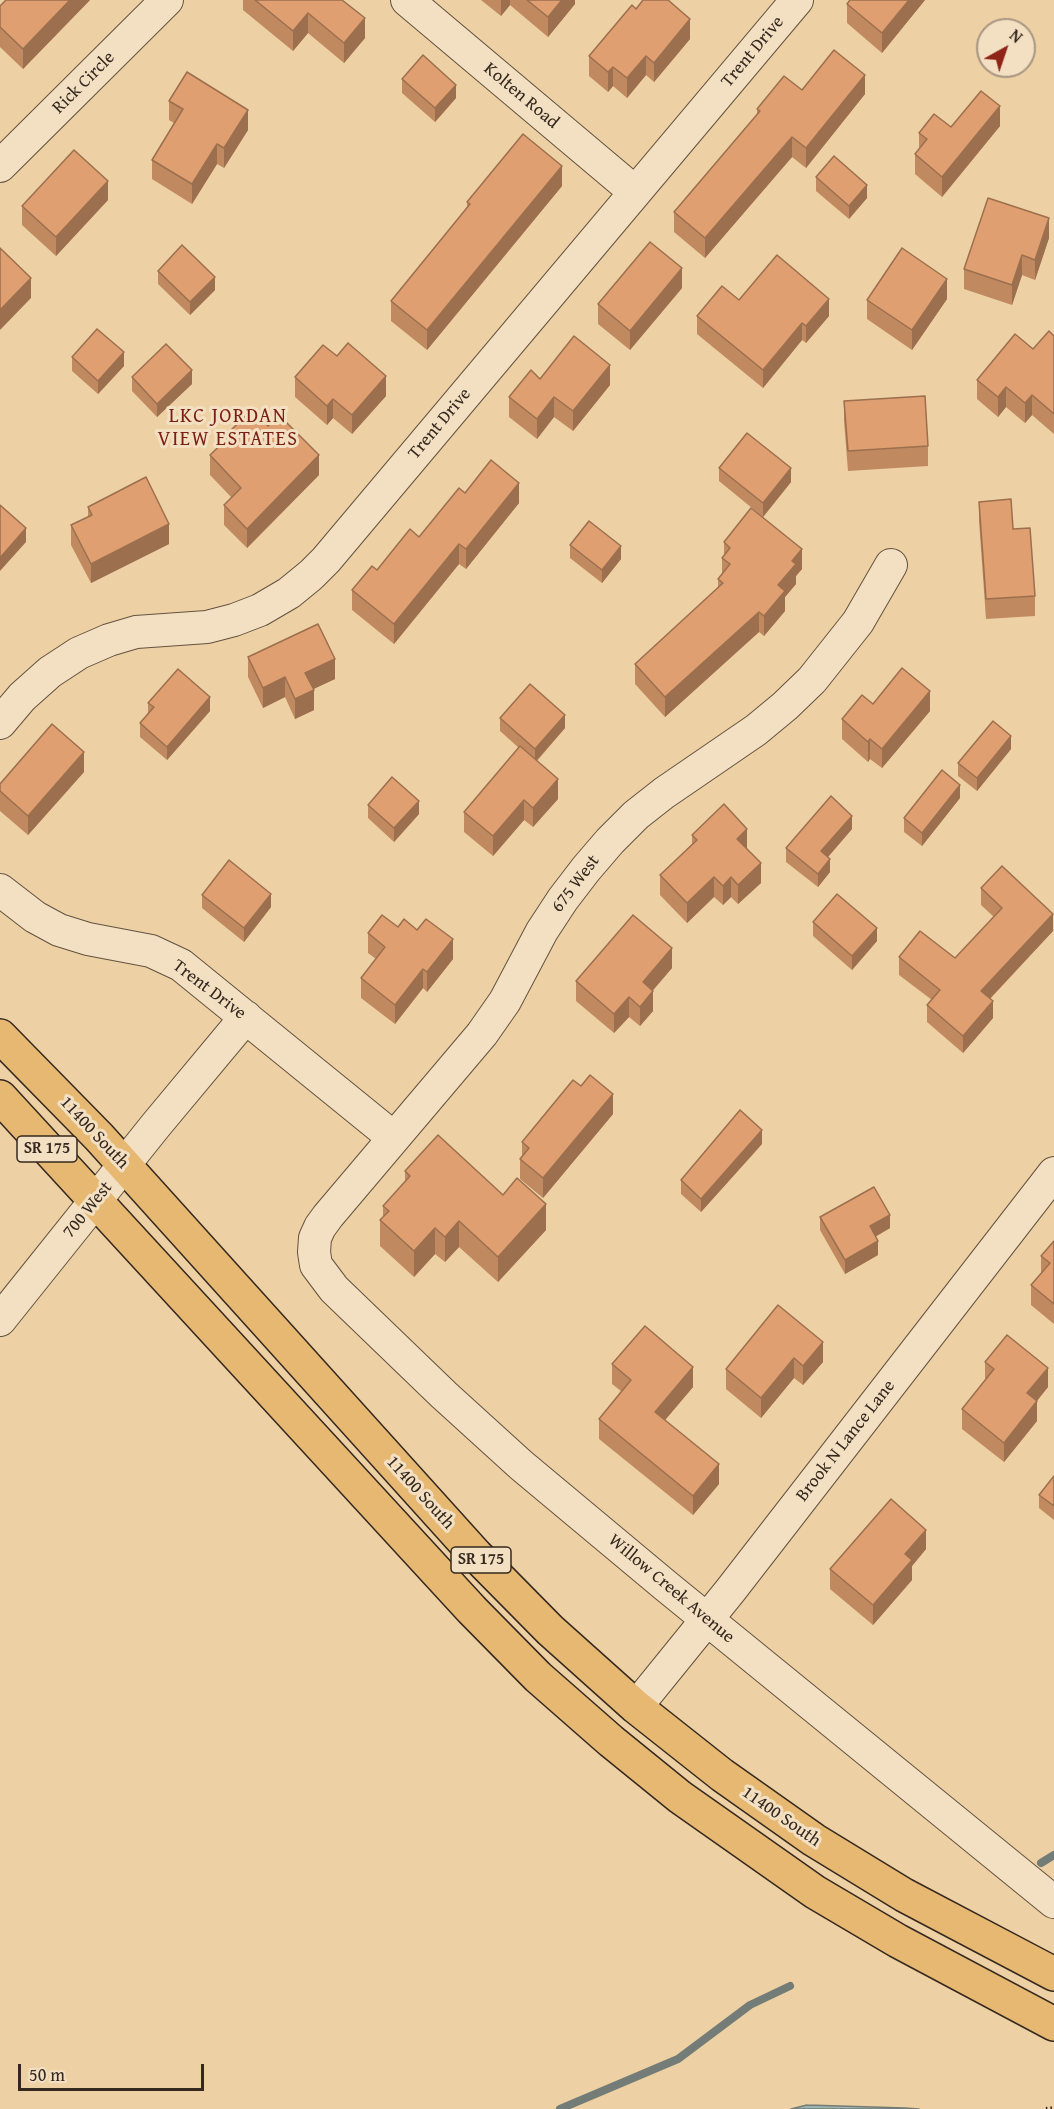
<!DOCTYPE html>
<html>
<head>
<meta charset="utf-8">
<style>
	body { margin:0 }
	#map { position:relative; width:1054px; height:2109px; overflow:hidden; background:#edd0a3; font-family:"Gentium Book Plus",serif }
	canvas { display:block }
	.north { position:absolute; left:976px; top:18px; width:60px; height:60px; box-sizing:border-box; background:#f3e0c3; border:2px solid #a79681; border-radius:50%; rotate:40deg; font-size:16px; font-weight:700; line-height:24px; text-align:center; color:#35281e }
	.north::after { content:''; display:block; margin:auto; width:21px; height:27px; background:#8f2418; clip-path:polygon(50% 0,100% 100%,50% 72%,0 100%) }
	.scale { position:absolute; left:18px; top:2064px; width:186px; height:27px; box-sizing:border-box; border:3px solid #35281e; border-top:0; padding-left:8px; font-size:18px; line-height:21px; white-space:nowrap; color:#35281e; -webkit-text-stroke:4px #f3e0c3; paint-order:stroke }
</style>
</head>
<body>
<div id="map">
<canvas width="1054" height="2109"></canvas>
<div class="north">N</div>
<div class="scale">50 m</div>
</div>
<script>
const context = document.querySelector('canvas').getContext('2d');
context.lineJoin = 'round';
function paint(path, color) { context.fillStyle = color; context.fill(path, 'evenodd'); }
const toPath = rows => new Path2D(rows.map(r => 'M' + r).join(''));
function trace(path, color, width, dash) { context.strokeStyle = color; context.lineWidth = width; context.lineCap = dash ? 'butt' : 'round'; context.setLineDash(dash || []); context.stroke(path); }
function write(font, color, halo, rows, align = 'center') {
  context.font = font + ' "Gentium Book Plus",serif'; context.lineWidth = 6; context.setLineDash([]); context.textBaseline = 'middle'; context.strokeStyle = halo; context.fillStyle = color; for (const [text, x, y, turn = 0] of rows) {
    context.save(); context.translate(x, y); context.rotate((+turn || 0) * Math.PI / 180); context.textAlign = isNaN(turn) ? turn : align; if (halo) context.strokeText(text, 0, 0); context.fillText(text, 0, 0); context.restore();
  }
}
const water = toPath([
	[807,2105,905,2108,919,2109,791,2109,807,2105]
]);
paint(water, '#9db4b1');
trace(water, '#737c76', 1.5);
trace(toPath([
	[1041,1863,1054,1855],
	[560,2109,678,2059,750,2005,790,1986]
]), '#737c76', 8);
const minor = toPath([
	[407,0,635,192],
	[0,166,167,0],
	[891,565,858,622,812,680,785,706,756,730,664,793,636,815,610,841,586,869,563,899,542,931,505,1001,482,1034,328,1216,320,1227,315,1238,314,1252,316,1265,334,1289,444,1395,521,1465,666,1586,1054,1902],
	[0,723,22,697,50,672,79,653,109,640,136,632,207,627,234,620,260,610,289,593,311,575,326,560,797,0],
	[0,890,35,917,59,930,88,939,151,951,181,965,394,1138],
	[0,1320,156,1125,246,1017],
	[636,1707,730,1591,1054,1173]
]);
const major = toPath([
	[0,1036,99,1137,476,1555,550,1630,636,1707,722,1775,814,1840,904,1895,1054,1974],
	[0,1097,472,1610,538,1677,611,1741,680,1797,815,1892,898,1941,1054,2024]
]);
trace(minor, '#63523f', 34);
trace(major, '#35281e', 36);
trace(toPath([
	[1046,2109,1054,2108]
]), '#35281e', 4, [1.5, 3]);
trace(minor, '#f3e0c3', 32);
trace(major, '#e6b872', 33);
paint(toPath([
	[90,0,23,69,0,47,0,6],
	[243,0,342,0,365,38,344,63,308,33,293,51,243,10],
	[481,0,575,0,575,4,548,37,510,5,501,16],
	[925,0,882,53,847,23,847,4],
	[636,9,690,39,654,82,646,75,627,98,613,86,608,92,589,76,589,56],
	[402,79,456,98,435,122,402,93],
	[802,90,865,94,806,168,792,157,705,258,674,232,674,212,757,115,757,109],
	[169,101,248,130,224,168,217,164,192,204,152,179,152,160,174,123,169,120],
	[1000,126,942,197,915,174,915,154,919,150,919,133,951,127],
	[816,177,867,198,849,219,816,191],
	[562,186,427,350,391,321,391,301,467,208,467,202],
	[108,200,56,256,22,225,22,206],
	[1049,238,1035,280,1022,275,1012,305,964,289,964,269],
	[158,271,215,290,190,315,158,284],
	[682,288,630,350,598,324,598,304],
	[947,299,912,350,867,319,867,300],
	[739,300,829,316,806,343,802,340,763,388,697,334,697,316],
	[1054,336,1054,434,1032,415,1025,423,1006,407,998,417,977,399,977,380,1033,349],
	[72,357,124,366,98,394,72,371],
	[132,377,192,384,157,417,132,391],
	[295,377,386,396,352,434,333,418,327,425,295,397],
	[540,379,610,385,573,431,554,417,537,439,509,417,509,397],
	[844,401,928,446,928,466,848,471,844,421],
	[268,426,319,475,247,548,224,525,224,505,232,498,210,475,210,455,232,434,232,429],
	[719,468,791,482,763,517,719,481],
	[465,493,519,503,466,569,459,564,394,644,352,610,352,590,377,570,419,537],
	[979,502,1013,529,1035,596,1035,616,986,619,979,521],
	[88,507,169,544,91,583,71,545,71,525,88,517],
	[724,542,802,569,796,576,796,584,785,597,785,611,764,636,759,632,665,717,635,684,635,664,718,588,718,579,722,574,722,558,724,556],
	[570,545,621,559,602,583,570,558],
	[248,657,335,679,313,689,314,710,295,719,285,697,263,708,248,677],
	[148,703,210,711,167,760,140,737,140,723,148,713],
	[873,704,930,711,882,768,870,759,868,762,842,739,842,719],
	[500,718,565,728,537,761,558,799,533,827,524,820,493,856,464,832,464,812,519,748,500,731],
	[1011,749,977,791,958,776,958,763],
	[84,772,28,835,0,811,0,784],
	[960,798,922,846,904,832,904,818],
	[368,805,419,814,394,842,368,818],
	[852,829,828,857,830,872,818,887,786,862,786,848],
	[692,835,747,848,761,883,738,904,731,897,723,905,714,897,687,923,660,895,660,875,692,844],
	[981,888,1053,931,990,999,993,1018,963,1053,927,1022,927,1005,932,1000,899,975,899,957,955,958,994,917,981,905],
	[202,895,271,907,244,942,202,908],
	[813,922,877,941,852,970,813,936],
	[398,927,453,959,427,992,423,988,395,1024,361,998,361,978,376,959,368,953,368,933],
	[672,968,652,991,653,1011,640,1026,629,1017,614,1033,576,1001,576,981],
	[613,1114,543,1198,520,1179,520,1159,522,1157,522,1142],
	[762,1144,701,1212,681,1194,681,1180],
	[405,1171,503,1195,546,1230,498,1282,459,1247,445,1262,435,1254,414,1277,380,1246,380,1220,383,1218,383,1206,405,1182],
	[820,1217,890,1228,876,1236,878,1255,845,1274,820,1230],
	[1054,1241,1054,1324,1031,1305,1031,1285,1041,1274,1041,1256],
	[778,1305,823,1362,803,1385,794,1378,761,1418,726,1389,726,1369],
	[985,1362,1048,1387,1037,1401,1037,1421,1004,1462,962,1429,962,1409,985,1380],
	[612,1364,693,1387,665,1420,719,1484,693,1515,599,1439,599,1419,621,1391,612,1384],
	[1054,1476,1054,1520,1039,1508,1039,1495],
	[926,1549,912,1566,912,1580,873,1625,830,1589,830,1569]
]), '#c08960');
paint(toPath([
	[70,0,90,0,23,69,23,49],
	[501,0,510,0,510,5,501,16],
	[562,0,575,0,575,4,548,37,548,17],
	[909,0,925,0,882,53,882,33],
	[308,13,308,33,293,51,293,31],
	[365,18,365,38,344,63,344,43],
	[690,19,690,39,654,82,654,63],
	[646,56,646,75,627,98,627,78],
	[613,67,613,86,608,92,608,72],
	[865,75,865,94,806,168,806,148],
	[456,85,456,98,435,122,435,108],
	[1000,106,1000,126,942,197,942,177],
	[248,110,248,130,224,168,224,148],
	[792,137,792,157,705,258,705,238],
	[217,144,217,164,192,204,192,184],
	[562,166,562,186,427,350,427,330],
	[108,181,108,200,56,256,56,237],
	[867,185,867,198,849,219,849,206],
	[1049,218,1049,238,1035,280,1035,260],
	[1022,255,1022,275,1012,305,1012,285],
	[682,268,682,288,630,350,630,331],
	[215,277,215,290,190,315,190,302],
	[31,278,31,298,0,330,0,310],
	[947,279,947,299,912,350,912,330],
	[829,299,829,316,806,343,806,326],
	[802,323,802,340,763,388,763,370],
	[124,352,124,366,98,394,98,381],
	[610,365,610,385,573,431,573,411],
	[192,370,192,384,157,417,157,404],
	[386,376,386,396,352,434,352,415],
	[1006,387,1006,407,998,417,998,397],
	[1032,395,1032,415,1025,423,1025,403],
	[554,397,554,417,537,439,537,419],
	[333,399,333,418,327,425,327,406],
	[319,455,319,475,247,548,247,529],
	[791,468,791,482,763,517,763,503],
	[519,483,519,503,466,569,466,549],
	[169,524,169,544,91,583,91,564],
	[26,528,26,542,0,571,0,558],
	[459,544,459,564,394,644,394,624],
	[621,546,621,559,602,583,602,570],
	[802,549,802,569,796,576,796,584,785,597,785,611,764,636,764,616,778,585,792,561],
	[759,612,759,632,665,717,665,697],
	[335,659,335,679,305,693,305,673],
	[285,677,285,697,263,708,263,688],
	[314,690,314,710,295,719,295,699],
	[930,691,930,711,882,768,882,749],
	[210,697,210,711,167,760,167,747],
	[565,715,565,728,535,762,535,749],
	[1011,736,1011,749,977,791,977,778],
	[870,739,870,759,868,762,868,742],
	[84,752,84,772,28,835,28,816],
	[558,779,558,799,533,827,533,808],
	[960,785,960,798,922,846,922,833],
	[524,800,524,820,493,856,493,836],
	[419,801,419,814,394,842,394,828],
	[852,816,852,829,821,865,821,851],
	[747,829,747,848,737,859,737,839],
	[830,859,830,872,818,887,818,874],
	[761,863,761,883,738,904,738,885],
	[714,877,714,897,687,923,687,903],
	[731,877,731,897,723,905,723,886],
	[271,894,271,907,244,942,244,928],
	[1053,914,1053,931,981,1008,981,991],
	[877,928,877,941,852,970,852,956],
	[453,939,453,959,427,992,427,972],
	[672,948,672,968,643,1002,643,982],
	[423,969,423,988,395,1024,395,1005],
	[653,991,653,1011,640,1026,640,1007],
	[629,997,629,1017,614,1033,614,1014],
	[993,1001,993,1018,963,1053,963,1036],
	[613,1094,613,1114,543,1198,543,1178],
	[762,1130,762,1144,701,1212,701,1199],
	[546,1204,546,1230,498,1282,498,1257],
	[890,1215,890,1228,870,1240,870,1226],
	[459,1221,459,1247,445,1262,445,1237],
	[435,1228,435,1254,414,1277,414,1251],
	[878,1241,878,1255,845,1274,845,1260],
	[823,1342,823,1362,803,1385,803,1366],
	[794,1358,794,1378,761,1418,761,1398],
	[693,1367,693,1387,655,1432,655,1412],
	[1048,1368,1048,1387,1027,1413,1027,1393],
	[1037,1401,1037,1421,1004,1462,1004,1443],
	[719,1464,719,1484,693,1515,693,1496],
	[926,1530,926,1549,912,1566,912,1580,873,1625,873,1605,905,1554]
]), '#9c6f4e');
const building = toPath([
	[6,0,70,0,23,49,0,27,0,6,6,0],
	[255,0,342,0,365,18,344,43,308,13,293,31,255,0],
	[527,0,562,0,548,17,527,0],
	[643,0,668,0,690,19,654,63,646,56,627,78,613,67,608,72,589,56,632,5,636,9,643,0],
	[850,0,909,0,882,33,847,4,850,0],
	[834,50,865,75,806,148,792,137,705,238,674,212,760,111,757,109,784,76,802,90,834,50],
	[423,55,456,85,435,108,402,79,423,55],
	[187,72,248,110,224,148,217,144,192,184,152,160,183,109,169,101,187,72],
	[981,91,1000,106,942,177,915,154,927,139,919,133,934,114,951,127,981,91],
	[523,134,562,166,427,330,391,301,470,204,467,202,523,134],
	[74,150,108,181,56,237,22,206,74,150],
	[834,156,867,185,849,206,816,177,834,156],
	[988,198,1049,218,1035,260,1022,255,1012,285,964,269,988,198],
	[650,242,682,268,630,331,598,304,650,242],
	[182,245,215,277,190,302,158,271,182,245],
	[0,248,31,278,0,310,0,248],
	[902,248,947,279,912,330,867,300,902,248],
	[777,255,829,299,806,326,802,323,763,370,697,316,722,286,739,300,777,255],
	[97,329,124,352,98,381,72,357,97,329],
	[1049,331,1054,336,1054,414,1032,395,1025,403,1006,387,998,397,977,380,1015,334,1033,349,1049,331],
	[574,336,610,365,573,411,554,397,537,419,509,397,531,370,540,379,574,336],
	[348,343,386,376,352,415,333,399,327,406,295,377,323,345,337,356,348,343],
	[166,344,192,370,157,404,132,377,166,344],
	[925,396,928,446,848,451,844,401,925,396],
	[252,410,268,426,279,415,319,455,247,529,224,505,241,488,210,455,234,432,232,429,252,410],
	[747,433,791,468,763,503,719,468,747,433],
	[491,460,519,483,466,549,459,544,394,624,352,590,372,566,377,570,410,529,419,537,459,488,465,493,491,460],
	[146,477,169,524,91,564,71,525,92,515,88,507,146,477],
	[1011,499,1013,529,1030,528,1035,596,986,599,979,502,1011,499],
	[0,505,26,528,0,558,0,505],
	[751,508,802,549,792,561,796,564,778,585,785,591,764,616,759,612,665,697,635,664,723,583,718,579,730,564,722,558,730,548,724,542,751,508],
	[589,521,621,546,602,570,570,545,589,521],
	[318,624,335,659,305,673,314,690,295,699,285,677,263,688,248,657,318,624],
	[902,668,930,691,882,749,870,739,868,742,842,719,862,695,873,704,902,668],
	[178,669,210,697,167,747,140,723,154,707,148,703,178,669],
	[530,684,565,715,535,749,500,718,530,684],
	[993,721,1011,736,977,778,958,763,993,721],
	[52,724,84,752,28,816,0,791,0,784,52,724],
	[520,746,558,779,533,808,524,800,493,836,464,812,520,746],
	[942,770,960,785,922,833,904,818,942,770],
	[392,777,419,801,394,828,368,805,392,777],
	[831,796,852,816,821,851,830,859,818,874,786,848,831,796],
	[724,804,747,829,737,839,761,863,738,885,731,877,723,886,714,877,687,903,660,875,697,840,692,835,724,804],
	[229,860,271,894,244,928,202,895,229,860],
	[1002,866,1053,914,981,991,993,1001,963,1036,927,1005,940,990,899,957,920,931,955,958,1002,908,981,888,1002,866],
	[837,894,877,928,852,956,813,922,837,894],
	[382,915,398,927,404,919,417,930,426,919,453,939,427,972,423,969,395,1005,361,978,385,947,368,933,382,915],
	[633,915,672,948,643,982,653,991,640,1007,629,997,614,1014,576,981,633,915],
	[590,1075,613,1094,543,1178,520,1159,529,1148,522,1142,573,1080,581,1086,590,1075],
	[740,1110,762,1130,701,1199,681,1180,740,1110],
	[438,1135,503,1195,517,1178,546,1204,498,1257,459,1221,445,1237,435,1228,414,1251,380,1220,389,1211,383,1206,410,1176,405,1171,438,1135],
	[874,1187,890,1215,870,1226,878,1241,845,1260,820,1217,874,1187],
	[1054,1241,1054,1304,1031,1285,1050,1263,1041,1256,1054,1241],
	[778,1305,823,1342,803,1366,794,1358,761,1398,726,1369,778,1305],
	[645,1326,693,1367,655,1412,719,1464,693,1496,599,1419,631,1380,612,1364,645,1326],
	[1007,1335,1048,1368,1027,1393,1037,1401,1004,1443,962,1409,994,1369,985,1362,1007,1335],
	[1054,1476,1054,1506,1039,1495,1054,1476],
	[891,1499,926,1530,905,1554,912,1560,873,1605,830,1569,891,1499]
]);
paint(building, '#df9f70');
trace(building, '#9c6f4e', 1.5);
for (const [x, y, w] of [
	[47,1149,60],
	[481,1560,60]
]) { const box = new Path2D(); box.roundRect(x - w / 2, y - 13, w, 26, 4.5); context.fillStyle = '#f3e0c3'; context.fill(box); trace(box, '#35281e', 1.5); }
write('bold 16px', '#35281e', null, [
	["SR 175",47,1149],
	["SR 175",481,1560]
]);
write('18px', '#35281e', '#f3e0c3', [
	["Trent Drive",753,52,-50],
	["Rick Circle",84,83,-45],
	["Kolten Road",521,96,40],
	["Trent Drive",440,424,-50],
	["675 West",576,884,-53],
	["Trent Drive",209,990,37],
	["11400 South",94,1133,47],
	["700 West",88,1210,-51],
	["Brook N Lance Lane",846,1441,-52],
	["11400 South",420,1493,48],
	["Willow Creek Avenue",671,1589,40],
	["11400 South",781,1817,35]
]);
context.letterSpacing = '1.5px';
write('20px', '#7a1f14', '#f3e0c3', [
	["LKC JORDAN",228,417],
	["VIEW ESTATES",228,440]
]);
context.letterSpacing = '0px';
</script>
</body>
</html>
